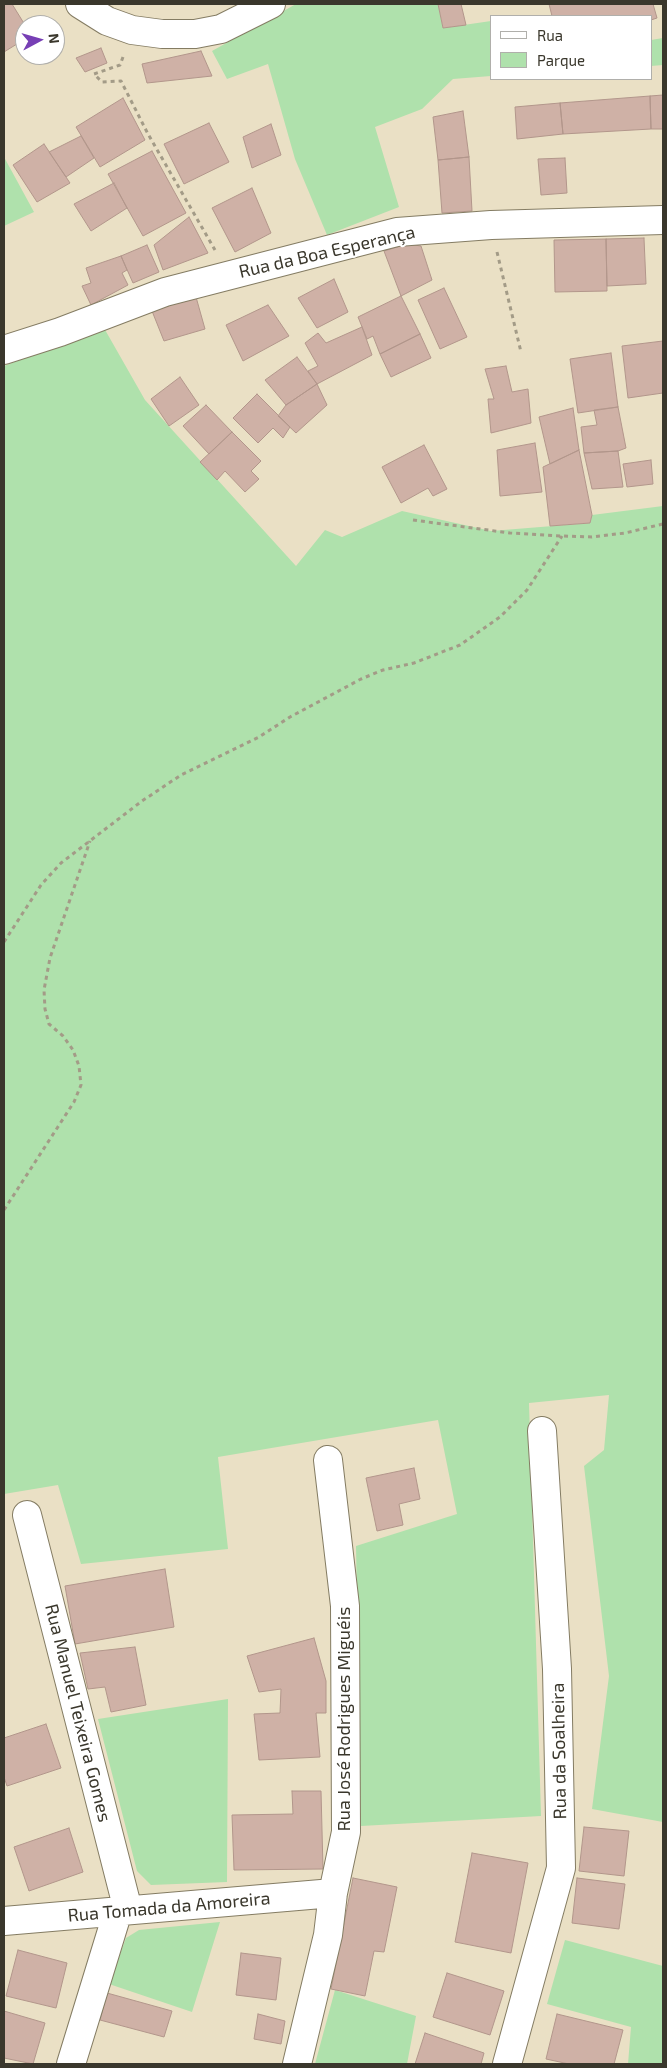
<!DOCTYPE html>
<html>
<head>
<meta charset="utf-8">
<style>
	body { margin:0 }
	#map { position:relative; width:667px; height:2068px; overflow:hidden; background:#eae0c5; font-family:"Exo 2",sans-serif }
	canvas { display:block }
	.frame { position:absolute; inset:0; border:5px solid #3a372c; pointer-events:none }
	.legend { position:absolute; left:490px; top:15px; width:162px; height:65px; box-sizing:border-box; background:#fff; border:1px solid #b0afab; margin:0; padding:6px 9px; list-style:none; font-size:15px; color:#3a372c }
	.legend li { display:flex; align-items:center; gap:10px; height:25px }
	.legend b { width:25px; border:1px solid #b0afab }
	.north { position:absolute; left:15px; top:15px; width:50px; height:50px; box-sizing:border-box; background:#fff; border:1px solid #b0afab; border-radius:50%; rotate:84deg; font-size:14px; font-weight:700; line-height:20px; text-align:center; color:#3a372c }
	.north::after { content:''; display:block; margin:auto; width:18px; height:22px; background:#773fb5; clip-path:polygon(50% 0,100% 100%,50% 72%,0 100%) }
</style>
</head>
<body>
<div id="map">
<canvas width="667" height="2068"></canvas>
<div class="frame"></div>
<ul class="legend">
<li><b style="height:6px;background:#fff"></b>Rua</li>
<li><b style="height:14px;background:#afe1ac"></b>Parque</li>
</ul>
<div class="north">N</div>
</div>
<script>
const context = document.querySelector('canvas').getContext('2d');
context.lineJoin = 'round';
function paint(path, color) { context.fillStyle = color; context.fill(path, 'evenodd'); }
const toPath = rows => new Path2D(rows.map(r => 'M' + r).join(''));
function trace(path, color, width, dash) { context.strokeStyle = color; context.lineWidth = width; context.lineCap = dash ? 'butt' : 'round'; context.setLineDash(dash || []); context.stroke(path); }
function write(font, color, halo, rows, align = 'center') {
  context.font = font + ' "Exo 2",sans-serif'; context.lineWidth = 4; context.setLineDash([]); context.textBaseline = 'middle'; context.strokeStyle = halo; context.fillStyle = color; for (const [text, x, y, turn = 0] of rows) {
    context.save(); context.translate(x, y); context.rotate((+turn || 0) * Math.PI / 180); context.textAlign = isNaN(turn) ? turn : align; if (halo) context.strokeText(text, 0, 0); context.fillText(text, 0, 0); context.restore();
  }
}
paint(toPath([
	[296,4,438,4,443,28,491,21,491,76,453,79,422,109,375,127,399,207,327,235,295,159,268,64,227,79,212,51],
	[663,38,663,65,651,66,651,40],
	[4,157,34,212,4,226],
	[104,328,145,400,296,566,325,530,342,537,402,511,491,531,590,523,592,515,663,506,663,1822,592,1809,609,1676,584,1466,604,1450,609,1395,529,1403,541,1816,361,1826,356,1546,457,1514,438,1420,218,1457,228,1549,81,1564,58,1485,4,1494,4,366],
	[228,1699,227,1882,151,1885,137,1871,98,1719],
	[220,1922,192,2012,109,1984,126,1938,139,1930],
	[565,1940,663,1966,663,2064,628,2064,631,2027,547,2004],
	[335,1990,416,2016,407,2064,315,2064]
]), '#afe1ac');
const building = toPath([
	[4,4,12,4,25,25,25,39,4,52,4,4],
	[438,4,461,4,466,25,443,28,438,4],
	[549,4,653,4,657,18,651,20,651,16,552,16,549,4],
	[101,48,107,63,85,72,76,58,101,48],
	[201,51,212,76,147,83,142,64,201,51],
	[663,95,663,129,651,129,650,96,663,95],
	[650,96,651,129,563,134,560,103,650,96],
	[123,98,145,140,100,167,76,127,123,98],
	[560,103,563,134,517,139,515,107,560,103],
	[463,111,469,157,438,160,433,117,463,111],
	[209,123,229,162,184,184,164,144,209,123],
	[271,124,281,155,252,168,243,137,271,124],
	[81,136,94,158,66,177,49,152,81,136],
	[44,144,70,183,37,202,13,165,44,144],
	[152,151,186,213,143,236,108,174,152,151],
	[469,157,472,211,442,213,438,160,469,157],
	[565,158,567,193,541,195,538,159,565,158],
	[114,183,127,208,91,231,74,204,114,183],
	[252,188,271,233,235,252,212,208,252,188],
	[189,217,208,253,163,270,154,245,189,217],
	[644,238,646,284,607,286,606,239,644,238],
	[606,239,607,291,555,292,554,240,606,239],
	[407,244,421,246,432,280,401,296,384,251,407,244],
	[147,245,159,272,133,283,121,256,147,245],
	[121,256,127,270,122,273,128,285,91,305,82,286,91,283,86,268,121,256],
	[334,279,348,312,317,328,298,298,334,279],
	[444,288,467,337,440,349,418,300,444,288],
	[401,296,420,334,380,354,373,336,367,339,358,317,401,296],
	[196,297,205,329,164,341,152,311,196,297],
	[268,305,289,336,243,361,226,325,268,305],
	[362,327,372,355,317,384,308,371,318,366,305,343,318,333,326,343,362,327],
	[420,334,431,358,391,377,380,354,420,334],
	[663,341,663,393,628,398,622,346,663,341],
	[611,353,618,407,578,413,570,359,611,353],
	[297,357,317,384,286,405,265,380,297,357],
	[506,366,512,392,528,389,531,423,491,433,488,399,494,399,485,369,506,366],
	[180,377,199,405,169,426,151,399,180,377],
	[317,384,327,405,296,433,278,416,286,405,317,384],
	[257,394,290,427,283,438,273,428,258,443,233,418,257,394],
	[206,405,232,432,209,454,183,426,206,405],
	[618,407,626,448,618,451,584,453,581,427,597,425,594,410,618,407],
	[573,408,579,450,550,464,539,417,573,408],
	[232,432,261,461,251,471,259,479,245,492,225,471,217,480,200,462,232,432],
	[535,443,542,492,500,496,497,450,535,443],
	[424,445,447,489,433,496,428,488,401,503,382,467,424,445],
	[579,450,592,515,590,523,550,526,543,467,579,450],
	[618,451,623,487,592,489,584,453,618,451],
	[651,460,653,484,627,487,623,464,651,460],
	[414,1468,420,1499,399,1504,403,1525,377,1531,366,1478,414,1468],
	[165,1569,174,1627,75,1644,65,1586,165,1569],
	[314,1638,326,1681,326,1713,316,1713,320,1757,259,1760,254,1714,280,1713,281,1689,259,1692,247,1656,314,1638],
	[135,1647,146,1705,111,1712,105,1687,88,1689,80,1653,135,1647],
	[46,1724,61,1768,7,1786,4,1777,4,1738,46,1724],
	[292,1791,321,1791,323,1869,234,1870,232,1815,293,1814,292,1791],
	[584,1827,629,1831,624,1876,579,1871,584,1827],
	[69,1828,83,1872,29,1891,14,1847,69,1828],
	[472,1853,528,1863,511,1953,455,1942,472,1853],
	[353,1878,397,1887,384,1952,374,1951,365,1996,331,1989,353,1878],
	[577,1878,625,1884,619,1929,572,1923,577,1878],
	[18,1950,67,1963,56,2008,6,1996,18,1950],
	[241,1953,281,1958,276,2000,236,1995,241,1953],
	[447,1973,504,1991,490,2035,433,2017,447,1973],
	[107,1993,172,2011,164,2037,100,2020,107,1993],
	[4,2011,45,2023,33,2064,4,2058,4,2011],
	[258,2014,285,2021,281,2044,254,2039,258,2014],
	[557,2014,623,2030,614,2064,569,2064,546,2059,557,2014],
	[425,2033,484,2053,481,2064,415,2064,425,2033]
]);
paint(building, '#cfb1a6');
trace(building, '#b2968b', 1);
const minor = toPath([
	[80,4,107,21,132,30,162,34,195,34,221,29,271,4],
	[4,350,60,332,165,292,397,232,491,225,663,220],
	[27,1515,128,1910],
	[4,1921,333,1893],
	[71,2064,118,1911],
	[297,2064,328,1935,333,1893,346,1832,345,1606,328,1460],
	[507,2064,561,1868,557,1669,542,1431]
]);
trace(minor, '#847c63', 30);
trace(toPath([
	[123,57,120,65,94,74,102,82,121,81,148,134,215,250],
	[497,252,521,352],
	[413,520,510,533,562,536,592,537,625,533,663,524],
	[4,942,41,885,61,863,142,801,181,775,259,737,290,717,361,679,383,670,414,663,460,645,500,617,527,590,562,536],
	[4,1210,74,1102,81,1085,79,1066,73,1050,63,1036,49,1024,45,1009,44,990,50,958,90,841]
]), '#a39b87', 3, [4, 4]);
trace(minor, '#fff', 28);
write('18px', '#3a372c', '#fff', [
	["Rua da Boa Esperança",327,252,-13],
	["Rua Manuel Teixeira Gomes",78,1713,76],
	["Rua José Rodrigues Miguéis",344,1719,-90],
	["Rua da Soalheira",559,1751,-91],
	["Rua Tomada da Amoreira",169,1907,-5]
]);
</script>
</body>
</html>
